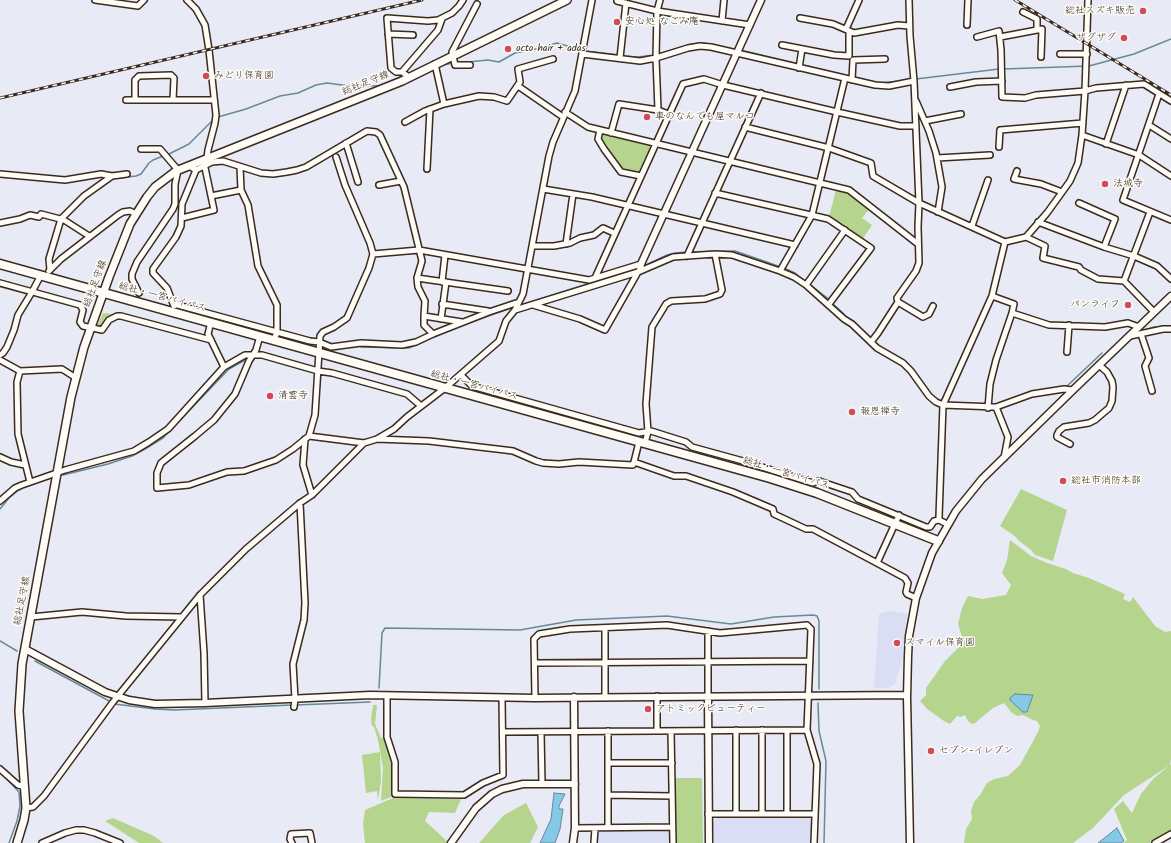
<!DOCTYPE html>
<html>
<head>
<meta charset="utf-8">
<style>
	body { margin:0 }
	canvas { display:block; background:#e8eaf6 }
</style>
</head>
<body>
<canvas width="1171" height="843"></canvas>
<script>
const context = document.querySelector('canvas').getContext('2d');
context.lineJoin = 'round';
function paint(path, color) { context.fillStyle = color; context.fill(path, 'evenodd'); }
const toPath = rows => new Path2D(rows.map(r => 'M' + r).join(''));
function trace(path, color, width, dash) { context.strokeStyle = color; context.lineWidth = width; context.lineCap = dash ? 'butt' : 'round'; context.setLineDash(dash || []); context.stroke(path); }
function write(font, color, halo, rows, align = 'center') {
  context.font = font + ' Kalam,"Klee One",sans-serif'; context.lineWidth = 3; context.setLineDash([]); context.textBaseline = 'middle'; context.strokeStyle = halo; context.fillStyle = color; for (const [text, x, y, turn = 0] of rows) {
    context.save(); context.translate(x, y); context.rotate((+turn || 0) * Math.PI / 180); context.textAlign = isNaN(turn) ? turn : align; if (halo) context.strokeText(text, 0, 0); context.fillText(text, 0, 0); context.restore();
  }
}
paint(toPath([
	[890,611,907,614,902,660,895,684,888,688,874,688,879,614],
	[717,818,809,818,813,820,811,843,714,843,713,822],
	[599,830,667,830,670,832,670,843,597,843,598,833]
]), '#d9def5');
paint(toPath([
	[603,133,649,145,650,147,638,173,622,170,600,140,601,134],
	[836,190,849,193,870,208,862,218,872,225,862,240,829,217],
	[103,313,114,314,102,328,97,326],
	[1021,489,1067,510,1053,561,1035,555,1031,550,1018,540,1016,537,1000,526],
	[1010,540,1031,556,1047,563,1066,569,1073,573,1089,578,1125,594,1123,599,1130,602,1133,597,1155,626,1165,632,1171,631,1171,759,1170,765,1124,795,1093,828,1073,843,964,843,966,829,972,819,971,811,974,802,980,795,987,783,994,779,1008,776,1020,765,1038,732,1040,726,1037,721,1033,720,1023,715,1017,716,1011,712,1004,703,993,708,975,723,972,724,968,721,965,715,961,717,957,716,950,724,944,721,927,709,920,701,926,695,926,688,945,661,960,646,963,640,958,624,962,608,968,596,982,599,1006,595,1011,585,1002,573,1007,560],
	[373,705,377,705,375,724,381,738,385,738,392,763,391,797,381,801,383,768,378,740,374,727,372,726,371,719],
	[380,752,381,781,378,800,377,791,366,793,362,755],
	[1171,764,1171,830,1149,843,1123,843,1127,840,1114,809,1123,801,1132,813,1141,794,1153,779],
	[675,778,702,778,703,843,675,843],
	[393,798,461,799,455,813,429,812,425,821,448,842,447,843,365,843,363,824,365,810],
	[526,803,538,827,530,843,479,843,504,815],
	[113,818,154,836,163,843,139,843,105,821]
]), '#b5d58e');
const water = toPath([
	[1015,694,1033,695,1027,712,1023,712,1010,700,1010,698,1015,694],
	[554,793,565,794,559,806,559,809,563,809,560,829,555,843,540,843,551,819,554,793],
	[1117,828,1124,841,1121,843,1098,843,1117,828]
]);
paint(water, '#86c9e7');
trace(water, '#688997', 1);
trace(toPath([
	[740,50,878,83,902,81],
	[585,51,619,55],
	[658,54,692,44,704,43,736,50],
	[622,56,638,57,654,55],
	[458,63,488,60,499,62,515,53,532,50,557,43,581,50],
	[443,65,453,63],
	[1003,69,1089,66,1134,54,1171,39],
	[916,79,999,69],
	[218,117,246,109,280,96,298,93,316,85,327,83,342,85,381,86,402,76,403,77],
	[167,155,189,144,214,119],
	[0,177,7,177],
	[112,179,136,176,141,174,149,163,153,160,163,156],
	[691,252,735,251,781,267],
	[644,266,667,255,675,253,687,252],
	[784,268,795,273,806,282],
	[809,284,830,300],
	[832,303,844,314],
	[520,305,638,268],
	[471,322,514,307],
	[1146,330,1154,327,1171,327],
	[361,347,409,348,461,325],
	[1059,387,1067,386,1102,353],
	[63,475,108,464,132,456,145,449,163,438,229,369,247,359],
	[0,509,9,498,20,489],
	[0,641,17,651],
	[35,661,111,702],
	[379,688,382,633,385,628,520,630,576,620,667,616,731,624,774,617,813,615,817,616,819,621,819,689],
	[818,703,819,731,826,761,824,843],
	[114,704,155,709,174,710,292,705],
	[296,705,370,702],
	[5,777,19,792,20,806,17,821,9,843]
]), '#688997', 1.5);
const minor = toPath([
	[95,0,138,6,144,0],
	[187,0,196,9,205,25,209,50,216,115,215,123,208,150,207,159],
	[617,0,617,1,657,11,660,0],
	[800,18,833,24,854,33,898,25,909,26],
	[722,21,724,0],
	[967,25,968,0],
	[846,29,859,0],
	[1037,30,1042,29,1041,57],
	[388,34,413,35],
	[977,37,999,31,1001,50,1002,97,1025,98,1036,95,1085,91,1096,88,1144,84,1171,101],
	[1000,37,1037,30,1037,19,1023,12],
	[782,45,834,55,849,56,849,31],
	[582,54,640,61,656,58,688,48,700,46,711,47,875,85,889,86,914,81],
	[1060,54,1087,54],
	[620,58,626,3],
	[435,64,444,104],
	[470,65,455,65,452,52,477,4],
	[799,68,802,49],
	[402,72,438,30,442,19],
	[409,77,402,72,396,72,391,68,387,18,428,21,438,20,452,13,459,6,463,0],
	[852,80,853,60,885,59],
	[518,86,563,117],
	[950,87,976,82,1002,81],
	[1159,94,1123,200,1171,220],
	[126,100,214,100],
	[135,100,135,80,139,76,171,75,174,78,173,100],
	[916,101,929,131,936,153,942,187,938,212],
	[658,110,656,58,657,11,750,25],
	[565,112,588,127,849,190,918,244],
	[925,121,961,114],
	[405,122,425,111,444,104,479,96,494,97,507,101,520,82,518,69,553,59],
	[1149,125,1171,139],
	[745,127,829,148,871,163,873,176,919,203,1005,242,1026,237,1047,213,1060,195,1070,181,1078,163,1082,135,1085,91,1088,0],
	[600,130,598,139,604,149,621,172,641,176],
	[611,133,619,104,658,110,668,114],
	[1082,135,1139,155,1171,176],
	[346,143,358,182],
	[1106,144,1126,85],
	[999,147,1000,130,1083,123],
	[937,158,990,155],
	[189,166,196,170,212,162,223,161,261,173,273,174,287,172,297,170,306,167,367,131,376,132,380,135,404,187,422,261,417,278,418,287,425,301,424,316,424,325,433,334],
	[240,167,241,190,248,205,258,266,277,305,277,332,274,340],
	[427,169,430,109],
	[1017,171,1014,179,1041,184,1062,192],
	[0,174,65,180,101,174,112,176,127,174],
	[379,185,401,181],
	[543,189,592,197,795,245],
	[715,193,828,219,871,248,829,304],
	[211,196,241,190],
	[1079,203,1115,219,1104,247],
	[182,218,214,210,204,163],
	[1038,222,1104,247,1134,256,1157,266,1171,279],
	[0,223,20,219,30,215,39,217,41,214,64,220,89,236],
	[972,226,988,180],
	[1026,237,1045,246,1043,258,1079,267,1081,270,1098,279,1124,281,1154,312],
	[566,244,573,194],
	[532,246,554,246,570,243,580,238,594,235,603,228,614,233],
	[373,254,419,250,589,280,641,264],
	[687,256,761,93],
	[50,270,49,259,61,219,84,196,112,176],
	[49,271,61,259,118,215,123,212,130,211,136,214],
	[780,271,812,215,845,78],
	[417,278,508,291],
	[595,278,683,84,704,79,723,85,837,112,900,126,916,126],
	[1124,281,1150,212],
	[442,282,445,255],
	[0,283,80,305,83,310,80,322,83,326,102,330,109,320,117,316,121,316,211,340],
	[806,285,845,230],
	[139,293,132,279,132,274,137,262,173,209,175,204,175,184,178,170,160,149,141,149],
	[992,296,1014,304,1012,313,1049,325,1105,327,1128,323,1139,327],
	[898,302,923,317,929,314,933,306],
	[174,304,310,341,319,342,331,347,361,343,402,345,416,342,433,334,489,312,519,302],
	[442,304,488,311],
	[533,305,580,319,605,330,638,272],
	[174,306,167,288,153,273,153,269,176,237,181,226,182,204,196,170],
	[515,310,638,272,673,257,715,254,732,255,780,271,794,277,806,285,844,319,852,324,877,348,903,363,911,371,929,396,936,402,943,405,996,407,1032,394,1064,389,1073,390],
	[424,316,462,322],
	[441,319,446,282],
	[211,322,208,334,224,367],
	[1141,334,1149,358,1145,366,1152,391],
	[260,336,256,350,249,361,235,394,214,420,195,436,161,463,157,473,157,488,189,485,227,472,244,471,276,460,293,449,309,436,315,415,320,336,323,332,334,327,347,318,369,268,373,254,370,243,345,185,336,157],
	[1130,336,1163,329,1171,329],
	[871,342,878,333,898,302,897,298,916,271,919,263,918,227,919,203,914,81,910,36,909,0],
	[1067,352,1069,325],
	[0,355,3,353,7,347,14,330,18,315,32,292,41,275],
	[0,360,20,371,62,369,76,378],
	[20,371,17,382,18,434,30,482],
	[461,375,472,386,639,433,651,431,686,442,692,447,743,461,813,483,819,481,852,492,858,499,926,527,930,527,934,521,939,520],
	[996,407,1008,437,1004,458],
	[988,408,990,384,996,360,1012,313],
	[309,436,364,443,377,439,394,429,407,417,445,388,499,341,506,321,515,310,523,294,549,156,553,142,575,91,592,0],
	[305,439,303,465,312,495],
	[377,439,429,441,505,450,513,451,536,461,543,463,559,464,579,462,633,465,634,462,674,476,686,476,733,492,773,509,774,514,806,529,813,529,877,563,905,578,908,583,906,592,907,594,916,598],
	[645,443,648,432,646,404,652,327,666,304,671,301,705,299,720,294,722,290,715,254],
	[1070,444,1057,437,1057,435,1059,431,1064,427,1089,423,1095,420,1109,408,1112,401,1113,387,1112,381,1107,372,1099,365],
	[0,457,11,462,25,465],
	[634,462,639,442],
	[0,501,15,488,22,485,65,470,134,451,149,442,168,429,224,367,245,355,262,355,318,371,332,373,407,394,421,406],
	[947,524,939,520,939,517,943,405,992,296,1005,242],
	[877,563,899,515],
	[200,595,204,653,205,703],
	[31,617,82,612,126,616,181,617],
	[535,663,810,661],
	[387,696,387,737,395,762,395,794,464,795,483,783,503,775,502,698],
	[657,696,657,731],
	[708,696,708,631],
	[605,697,605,628],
	[535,698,534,639,539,634,570,629,667,625,720,633,807,625,811,629,807,730,817,764,814,843],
	[294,707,295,699,293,664,304,620,305,603,300,503],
	[736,730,736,814],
	[762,730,762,814],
	[608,731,608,827],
	[671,731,673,843],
	[503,732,807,730],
	[541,732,542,784],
	[608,763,672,763],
	[0,769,18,785,25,787],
	[608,795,672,796],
	[26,808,33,807,44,796,113,702,200,595,246,549,300,503,312,495,364,443],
	[708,814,815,814],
	[787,814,787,730],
	[575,828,672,827],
	[42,843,65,833,76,830,84,830,95,833,120,843],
	[292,843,290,839,291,834,310,833,312,843],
	[594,843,595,828],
	[1155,843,1171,834]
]);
const tertiary = toPath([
	[640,270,641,264,761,0],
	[25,649,105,692,129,700,155,704,205,703,370,695,535,698,907,695],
	[708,696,709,843],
	[451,843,476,808,492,794,502,789,523,784,575,784],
	[573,843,575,828,574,697],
	[910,843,907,697,908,656,909,636,916,598,932,553,956,511,982,479,1073,390,1171,296]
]);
const secondary = toPath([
	[17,843,24,820,26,808,19,711,22,664,71,397,84,347,109,277,130,224,147,197,155,187,176,171,402,81,567,0]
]);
const trunk = toPath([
	[0,264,770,478,817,493,938,541]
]);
trace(minor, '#3b2a1e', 8);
trace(tertiary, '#3b2a1e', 9);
trace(secondary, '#3b2a1e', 10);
trace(trunk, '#3b2a1e', 11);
trace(minor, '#fdfcf7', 5);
trace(tertiary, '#fdfcf7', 6);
trace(secondary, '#fdfcf7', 7);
trace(trunk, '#fdfcf7', 8);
const rail = toPath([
	[1015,0,1171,95],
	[0,98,422,0]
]);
trace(rail, '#3b2a1e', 3);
trace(rail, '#fdfcf7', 1.5, [4.5]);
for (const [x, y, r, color] of [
	[1143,11,4,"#d1495b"],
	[617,22,4,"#d1495b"],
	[1124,38,4,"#d1495b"],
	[508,49,4,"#d1495b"],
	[206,76,4,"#d1495b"],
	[647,117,4,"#d1495b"],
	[1105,184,4,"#d1495b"],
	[1128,305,4,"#d1495b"],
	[270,396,4,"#d1495b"],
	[852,412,4,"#d1495b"],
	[1063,481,4,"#d1495b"],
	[897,643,4,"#d1495b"],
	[648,709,4,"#d1495b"],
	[931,751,4,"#d1495b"]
]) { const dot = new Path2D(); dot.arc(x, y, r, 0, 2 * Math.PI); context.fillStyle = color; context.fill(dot); trace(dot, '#fdfcf7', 1.5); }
write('10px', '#3b2a1e', '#fdfcf7', [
	["総社スズキ販売",1135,11,"right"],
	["安心処 なごみ庵",625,22],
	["ザグザグ",1116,38,"right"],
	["octo hair + adas",516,49],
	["みどり保育園",214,76],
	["車のなんでも屋マルコ",655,117],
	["法城寺",1113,184],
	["パンライフ",1120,305,"right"],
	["清雲寺",278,396],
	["報恩禅寺",860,412],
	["総社市消防本部",1071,481],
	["スマイル保育園",905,643],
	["アトミックビューティー",656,709],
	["セブン-イレブン",939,751]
], 'left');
write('10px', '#3b2a1e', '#fdfcf7', [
	["総社足守線",366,84,-22],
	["総社足守線",96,284,-70],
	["総社・一宮バイパス",162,298,15],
	["総社・一宮バイパス",474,386,15],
	["総社・一宮バイパス",786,474,17],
	["総社足守線",23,601,-79]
]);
</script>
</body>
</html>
